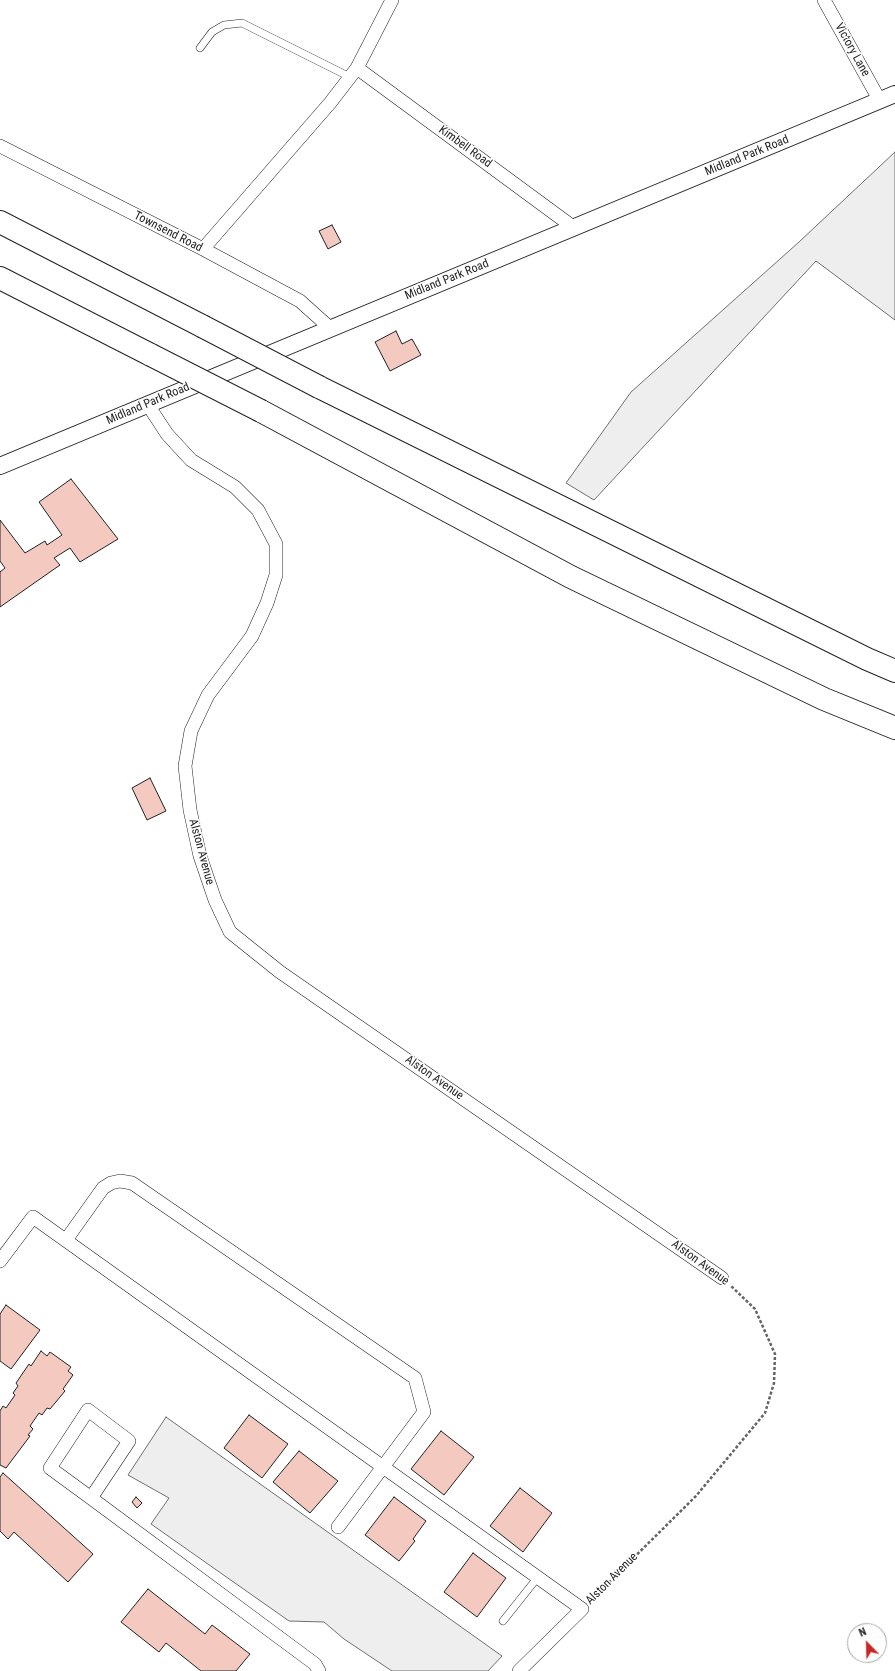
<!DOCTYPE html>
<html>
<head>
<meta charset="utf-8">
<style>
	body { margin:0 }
	#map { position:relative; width:895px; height:1671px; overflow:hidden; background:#fff; font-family:"Roboto Condensed",sans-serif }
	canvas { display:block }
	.north { position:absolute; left:847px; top:1623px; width:40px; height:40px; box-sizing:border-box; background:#fff; border:1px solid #a7a7a7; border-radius:50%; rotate:337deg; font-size:11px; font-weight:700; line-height:16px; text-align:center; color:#222 }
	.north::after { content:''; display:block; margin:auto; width:14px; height:18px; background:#c62828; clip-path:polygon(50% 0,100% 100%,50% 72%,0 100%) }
</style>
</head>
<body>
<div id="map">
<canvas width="895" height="1671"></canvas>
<div class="north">N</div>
</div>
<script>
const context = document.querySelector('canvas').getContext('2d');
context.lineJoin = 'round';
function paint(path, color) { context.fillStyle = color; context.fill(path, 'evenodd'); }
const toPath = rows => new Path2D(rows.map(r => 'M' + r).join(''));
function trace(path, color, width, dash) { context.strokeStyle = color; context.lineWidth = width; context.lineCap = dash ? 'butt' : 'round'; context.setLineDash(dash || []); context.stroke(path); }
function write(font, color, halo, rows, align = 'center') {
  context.font = font + ' "Roboto Condensed",sans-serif'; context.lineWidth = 3; context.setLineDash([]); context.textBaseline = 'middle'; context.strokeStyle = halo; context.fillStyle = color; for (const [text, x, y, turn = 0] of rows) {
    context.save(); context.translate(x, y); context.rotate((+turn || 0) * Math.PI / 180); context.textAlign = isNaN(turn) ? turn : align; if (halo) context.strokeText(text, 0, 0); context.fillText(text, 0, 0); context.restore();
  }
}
const green = toPath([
	[895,152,895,320,816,261,594,500,566,483,631,392,799,242,895,152],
	[166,1417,502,1656,488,1671,392,1671,344,1639,324,1622,289,1621,151,1524,169,1498,128,1475,166,1417]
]);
paint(green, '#eee');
trace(green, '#6f6f6f', 1);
const building = toPath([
	[332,225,341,242,328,249,319,231,332,225],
	[396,331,402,344,412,339,421,355,390,371,375,342,396,331],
	[71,479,118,539,80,562,70,548,54,558,60,565,0,607,0,572,5,568,0,561,0,520,25,553,45,541,47,545,62,535,39,502,71,479],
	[150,778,166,811,147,820,132,788,150,778],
	[6,1305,40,1330,11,1369,0,1361,0,1314,6,1305],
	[41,1351,47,1356,50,1352,71,1367,68,1371,73,1375,63,1389,65,1391,50,1409,47,1408,42,1415,39,1413,30,1426,33,1429,28,1435,30,1436,6,1468,0,1465,0,1411,3,1406,6,1408,15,1395,13,1393,18,1386,16,1383,29,1364,31,1366,41,1351],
	[249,1415,288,1444,262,1478,224,1448,249,1415],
	[441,1431,474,1457,444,1495,411,1469,441,1431],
	[299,1451,338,1481,310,1513,273,1482,299,1451],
	[3,1473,93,1554,68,1582,14,1532,8,1539,0,1531,0,1477,3,1473],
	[520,1488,552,1513,523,1552,490,1526,520,1488],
	[136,1497,142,1503,137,1508,132,1502,136,1497],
	[394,1497,426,1521,413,1539,415,1541,399,1561,365,1535,394,1497],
	[473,1553,506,1578,477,1617,444,1592,473,1553],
	[148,1589,205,1634,212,1625,250,1654,236,1671,201,1671,166,1643,159,1652,121,1622,148,1589]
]);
paint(building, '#f3c9c0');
trace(building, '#222', 1);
const service = toPath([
	[200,48,212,32,224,25,242,23,350,77],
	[503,1621,538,1577]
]);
const minor = toPath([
	[824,0,880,101],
	[357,68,573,227],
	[0,146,203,249,300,301,330,328],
	[203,249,330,103,357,68,392,0],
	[148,405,167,434,191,460,235,487,258,510,276,544,276,575,267,603,252,636,208,695,191,731,185,766,190,810,200,856,215,900,230,932,280,972,722,1278],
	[66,1240,103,1188,111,1183,120,1181,132,1183,415,1378,424,1412,338,1527],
	[0,1261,33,1217,582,1609,519,1671],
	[91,1498,129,1441,88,1410,50,1468,91,1498,315,1664,319,1671]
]);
const tertiary = toPath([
	[0,466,895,94]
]);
const motorway = toPath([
	[0,222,202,326],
	[0,278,151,355],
	[319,387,867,659,895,671],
	[261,411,571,577,824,699,895,728]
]);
trace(service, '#222', 8);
trace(minor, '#222', 14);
trace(tertiary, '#222', 18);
trace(motorway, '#222', 24);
trace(toPath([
	[591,1600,696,1496,765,1413,774,1383,775,1354,755,1309,731,1286]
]), '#646464', 2.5, [3, 2]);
trace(service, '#fff', 7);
trace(minor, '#fff', 13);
trace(tertiary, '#fff', 16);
trace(motorway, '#fff', 22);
const motorwayBridge = toPath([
	[202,326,319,387],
	[151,355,261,411]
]);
trace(motorwayBridge, '#222', 24, []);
trace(motorwayBridge, '#fff', 22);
write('12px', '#222', '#fff', [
	["Victory Lane",852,50,61],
	["Kimbell Road",465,147,36],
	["Midland Park Road",747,156,-22],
	["Townsend Road",168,232,27],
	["Midland Park Road",447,280,-22],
	["Midland Park Road",148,404,-23],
	["Alston Avenue",201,852,75],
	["Alston Avenue",434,1078,35],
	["Alston Avenue",700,1263,36],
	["Alston Avenue",612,1579,-45]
]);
</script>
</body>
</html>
